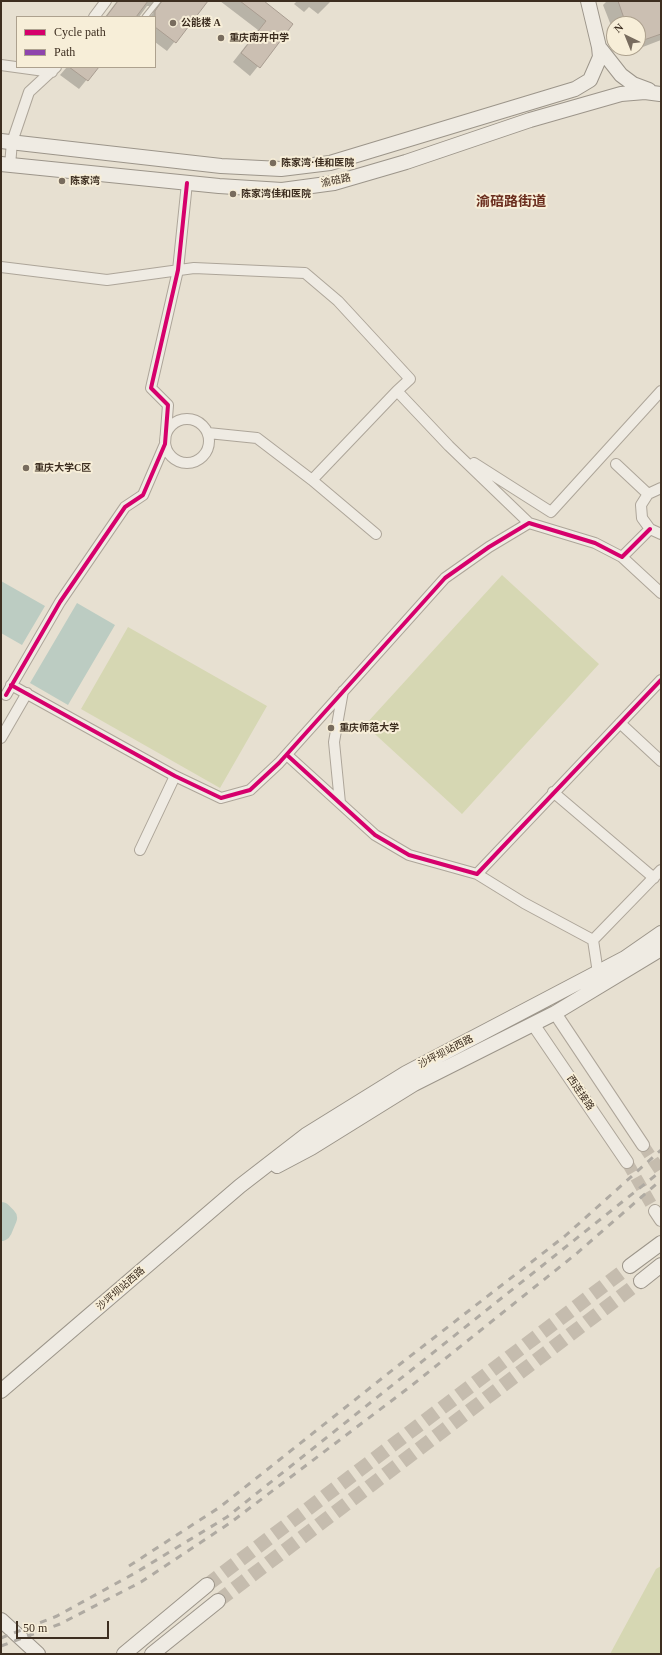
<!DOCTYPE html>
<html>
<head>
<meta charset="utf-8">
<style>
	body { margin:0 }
	#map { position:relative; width:662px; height:1655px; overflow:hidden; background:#e7e0d1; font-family:"Times New Roman",serif }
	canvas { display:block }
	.frame { position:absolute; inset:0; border:2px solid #3d2e20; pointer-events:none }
	.legend { position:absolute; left:16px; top:16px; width:140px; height:52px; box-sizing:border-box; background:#f7eed8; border:1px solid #ada18e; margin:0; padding:5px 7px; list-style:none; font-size:12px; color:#3d2e20 }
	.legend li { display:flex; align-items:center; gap:8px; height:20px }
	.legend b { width:20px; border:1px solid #ada18e }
	.north { position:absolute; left:606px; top:16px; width:40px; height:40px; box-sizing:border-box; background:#f7eed8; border:1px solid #ada18e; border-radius:50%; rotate:317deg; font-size:11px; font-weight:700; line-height:16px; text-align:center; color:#3d2e20 }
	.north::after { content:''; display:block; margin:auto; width:14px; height:18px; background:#786c5e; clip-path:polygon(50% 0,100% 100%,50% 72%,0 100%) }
	.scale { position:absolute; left:16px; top:1621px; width:93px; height:18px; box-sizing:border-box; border:2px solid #3d2e20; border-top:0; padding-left:5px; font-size:12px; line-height:14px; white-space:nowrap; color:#3d2e20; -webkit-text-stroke:3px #f7eed8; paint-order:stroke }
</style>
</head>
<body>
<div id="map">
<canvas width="662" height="1655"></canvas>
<div class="frame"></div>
<ul class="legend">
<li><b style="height:5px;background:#d6006c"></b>Cycle path</li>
<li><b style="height:5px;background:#8e44ad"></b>Path</li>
</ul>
<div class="north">N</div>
<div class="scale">50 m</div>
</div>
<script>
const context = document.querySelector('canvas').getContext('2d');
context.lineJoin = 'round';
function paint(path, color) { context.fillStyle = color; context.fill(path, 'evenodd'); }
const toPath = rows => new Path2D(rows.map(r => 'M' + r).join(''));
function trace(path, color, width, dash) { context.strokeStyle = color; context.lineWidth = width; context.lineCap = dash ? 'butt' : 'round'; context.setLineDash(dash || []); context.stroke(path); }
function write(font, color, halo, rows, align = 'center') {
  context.font = font + ' "Times New Roman","Noto Sans SC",serif'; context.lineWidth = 4; context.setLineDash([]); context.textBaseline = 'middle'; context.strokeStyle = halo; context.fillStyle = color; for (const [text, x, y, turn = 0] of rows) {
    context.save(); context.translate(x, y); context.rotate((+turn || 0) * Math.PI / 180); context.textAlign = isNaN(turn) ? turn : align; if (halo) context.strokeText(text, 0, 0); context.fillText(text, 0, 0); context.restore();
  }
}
paint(toPath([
	[502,575,599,664,462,814,365,725],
	[128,627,267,706,220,788,81,709],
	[661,1566,661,1654,610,1654,656,1569]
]), '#d6d7b3');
paint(toPath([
	[1,581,45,606,22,645,1,633],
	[77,603,115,625,68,705,30,683]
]), '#bcccc2');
paint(toPath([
	[117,1,207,1,167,51,155,42,155,17,150,17,153,13,152,6,147,6,139,17,105,17],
	[220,1,266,1,265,3,292,24,250,76,233,62,258,30],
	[297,1,331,1,318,14,309,7,304,12,294,4],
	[607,1,661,1,661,40,622,55,620,48,638,48,638,24,614,24,614,33,603,5],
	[67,67,97,67,79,89,60,75]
]), '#0003');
trace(toPath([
	[1,1213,6,1218,1,1230]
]), '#bcccc2', 22);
const building = toPath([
	[118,1,148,1,136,17,106,17,118,1],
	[162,1,208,1,176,43,155,27,155,11,162,1],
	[240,1,264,1,293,24,260,68,241,53,266,21,240,1],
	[618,1,661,1,661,34,638,42,638,24,626,24,618,1],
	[69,67,99,67,88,81,69,67]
]);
paint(building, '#cbbfb2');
trace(building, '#a89c90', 1);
trace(toPath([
	[643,1145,661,1172],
	[627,1162,655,1211]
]), '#c5bcae', 12, [12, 6]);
trace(toPath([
	[207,1585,630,1266],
	[218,1601,641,1281]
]), '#c5bcae', 14, [14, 7]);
const service = toPath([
	[145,17,158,1]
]);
const minor = toPath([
	[94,17,106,1],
	[1,65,52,72],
	[10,165,12,142,29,92,56,67],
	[1,267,107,280,194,268,305,273,338,301,410,379,397,391],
	'165 441a22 22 0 1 1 44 0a22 22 0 1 1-44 0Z',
	[208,433,257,438,312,480,376,534],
	[474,463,551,512,661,391],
	[616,464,648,494],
	[312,480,397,391,449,446,529,523],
	[661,488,648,494,641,505,642,518,650,529,661,534],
	[622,557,661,593],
	[11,685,175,776,221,798,250,790,279,763,445,578,489,547,529,523,595,543,622,557,650,529],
	[6,695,60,602,125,507,143,495,165,444,168,405,151,388,178,270,187,183],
	[620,723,661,761],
	[1,738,27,693],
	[287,755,375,835,409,855,477,874,661,680],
	[553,792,654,878],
	[340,803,334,742,343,691],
	[140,850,175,776],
	[477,874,524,903,593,940,661,870],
	[593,940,598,973]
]);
const tertiary = toPath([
	[555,1013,643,1145],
	[533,1024,627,1162],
	[655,1211,661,1220]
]);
const secondary = toPath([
	[599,47,621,75,633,84,649,90],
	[1,141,221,166,281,169,330,163,575,89,590,80,600,57,599,47,588,1],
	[1,164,219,186,282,190,334,183,406,162,530,120,621,94,645,92,660,94],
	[277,1166,311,1148,414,1084,555,1013,661,949],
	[630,1266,661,1243],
	[641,1281,661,1265],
	[1,1391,240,1186,306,1135,406,1073,625,958,661,933],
	[1,1620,38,1654],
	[124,1654,207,1585],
	[152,1654,218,1601]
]);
trace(service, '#ada599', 7);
trace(minor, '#ada599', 12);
trace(tertiary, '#ada599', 14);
trace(secondary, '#9c958a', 16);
trace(service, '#efebe3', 5);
trace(minor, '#efebe3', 10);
trace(tertiary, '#efebe3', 12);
trace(secondary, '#efebe3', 14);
trace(toPath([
	[129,1566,220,1507,395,1368,565,1236,661,1150],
	[1,1638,57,1616,135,1573,227,1517,661,1171],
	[1,1646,60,1624,141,1582,230,1523,411,1386,576,1254,661,1180]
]), '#afaaa2', 3, [7, 7]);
trace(toPath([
	[660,94,661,94]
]), '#8e44ad', 3, [6, 3]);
trace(toPath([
	[11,685,175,776,221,798,250,790,279,763,445,578,489,547,529,523,595,543,622,557,650,529],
	[6,695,60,602,125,507,143,495,165,444,168,405,151,388,178,270,187,183],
	[287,755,375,835,409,855,477,874,661,680]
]), '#d6006c', 4);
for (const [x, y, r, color] of [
	[173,23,4,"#786c5e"],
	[221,38,4,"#786c5e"],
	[273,163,4,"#786c5e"],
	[62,181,4,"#786c5e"],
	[233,194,4,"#786c5e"],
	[26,468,4,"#786c5e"],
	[331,728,4,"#786c5e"]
]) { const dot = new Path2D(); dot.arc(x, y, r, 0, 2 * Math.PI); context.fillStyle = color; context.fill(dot); trace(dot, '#f7eed8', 1.5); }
write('bold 10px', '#3d2e20', '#f7eed8', [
	["公能楼 A",181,23],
	["重庆南开中学",229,38],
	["陈家湾·佳和医院",281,163],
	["陈家湾",70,181],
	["陈家湾佳和医院",241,194],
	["重庆大学C区",34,468],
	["重庆师范大学",339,728]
], 'left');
write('10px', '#3d2e20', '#f7eed8', [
	["渝碚路",336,181,-12],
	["沙坪坝站西路",446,1052,-27],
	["西连接路",580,1093,56],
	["沙坪坝站西路",121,1289,-41]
]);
write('bold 14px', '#6b2e1e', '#f7eed8', [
	["渝碚路街道",511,202]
]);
</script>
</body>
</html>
